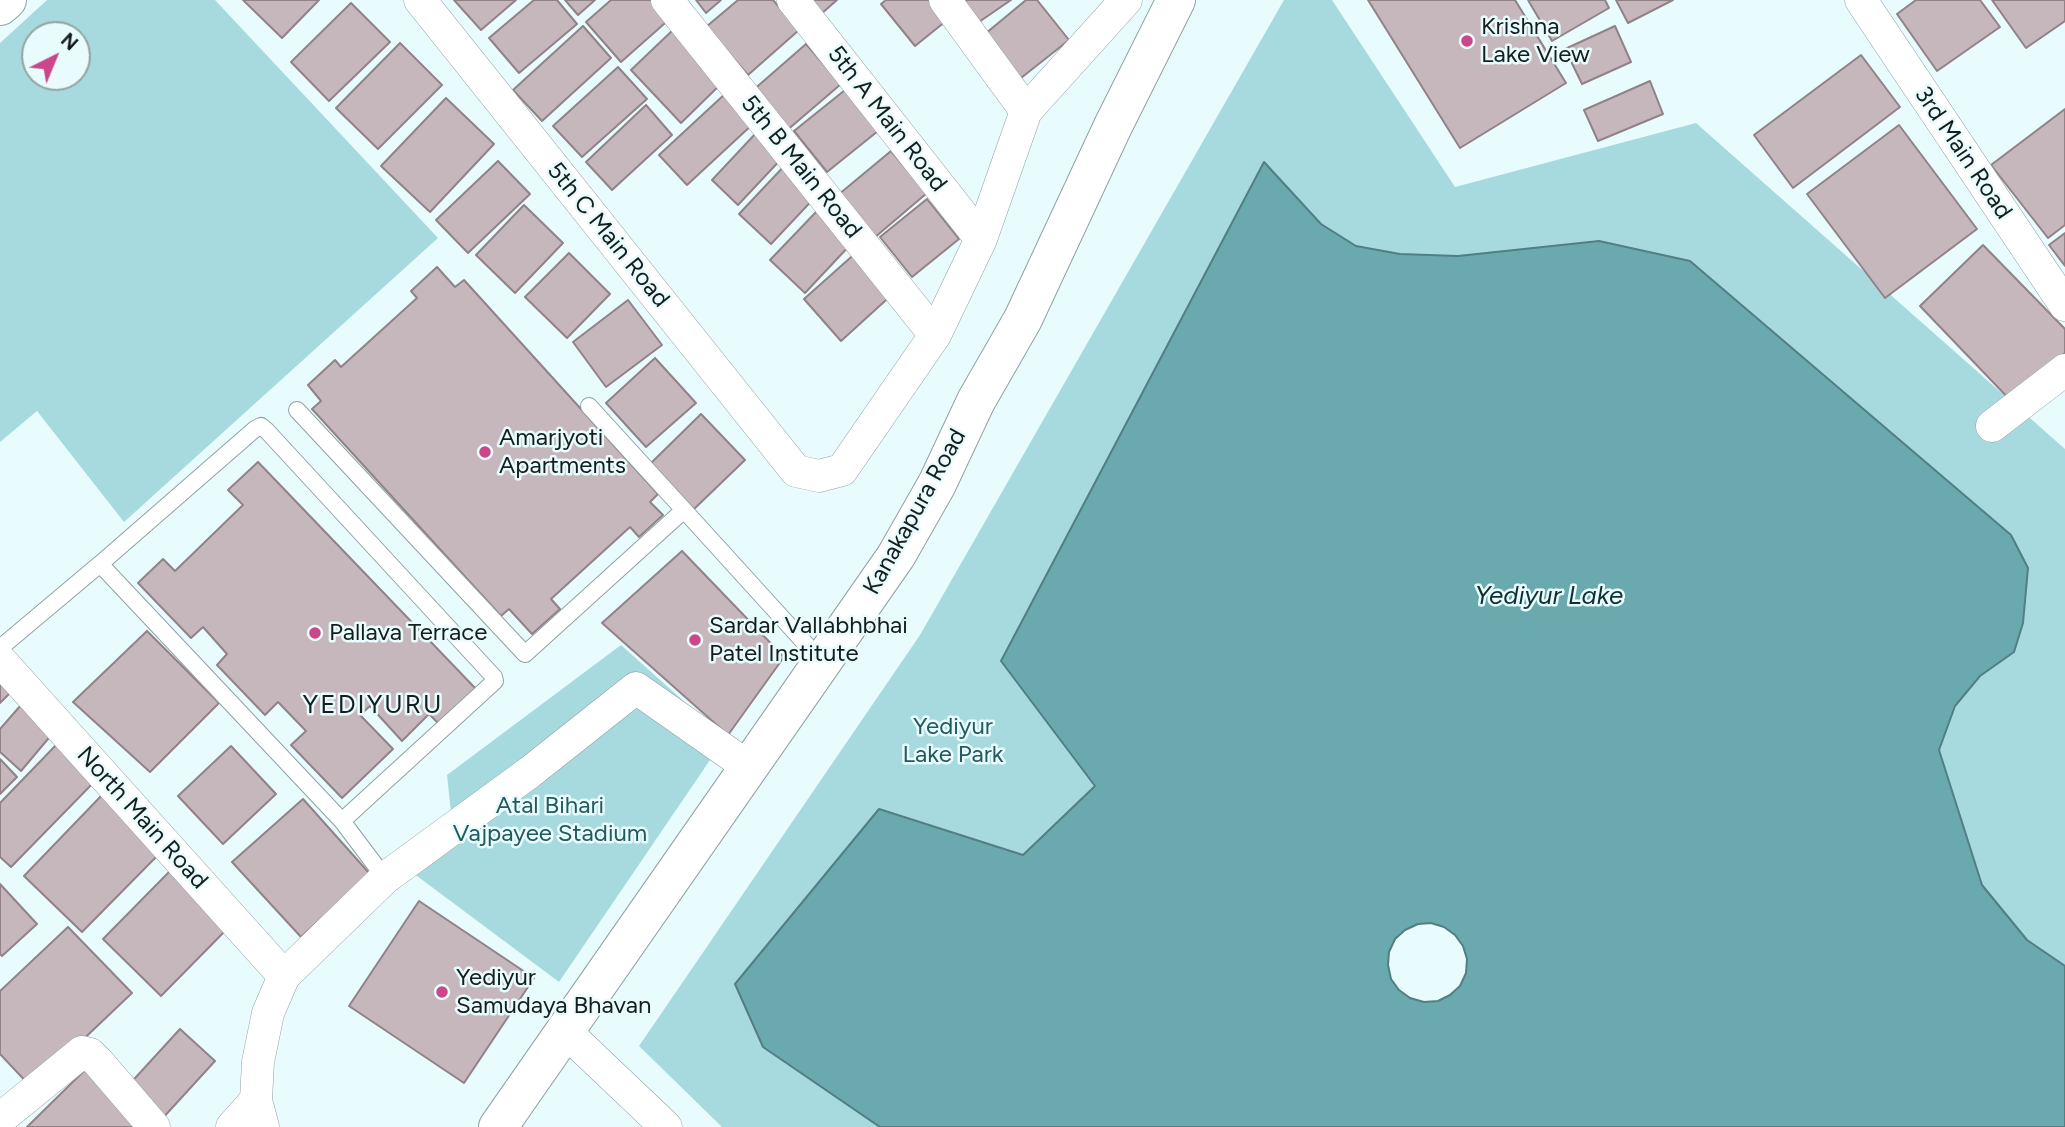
<!DOCTYPE html>
<html>
<head>
<meta charset="utf-8">
<style>
	body { margin:0 }
	#map { position:relative; width:2065px; height:1127px; overflow:hidden; background:#e9fcfd; font-family:Figtree,sans-serif }
	canvas { display:block }
	.north { position:absolute; left:21px; top:21px; width:70px; height:70px; box-sizing:border-box; background:#e9fcfd; border:2px solid #95a3a3; border-radius:50%; rotate:43deg; font-size:19px; font-weight:700; line-height:28px; text-align:center; color:#161d1d }
	.north::after { content:''; display:block; margin:auto; width:24px; height:32px; background:#cb478a; clip-path:polygon(50% 0,100% 100%,50% 72%,0 100%) }
</style>
</head>
<body>
<div id="map">
<canvas width="2065" height="1127"></canvas>
<div class="north">N</div>
</div>
<script>
const context = document.querySelector('canvas').getContext('2d');
context.lineJoin = 'round';
function paint(path, color) { context.fillStyle = color; context.fill(path, 'evenodd'); }
const toPath = rows => new Path2D(rows.map(r => 'M' + r).join(''));
function trace(path, color, width, dash) { context.strokeStyle = color; context.lineWidth = width; context.lineCap = dash ? 'butt' : 'round'; context.setLineDash(dash || []); context.stroke(path); }
function write(font, color, halo, rows, align = 'center') {
  context.font = font + ' Figtree,sans-serif'; context.lineWidth = 5; context.setLineDash([]); context.textBaseline = 'middle'; context.strokeStyle = halo; context.fillStyle = color; for (const [text, x, y, turn = 0] of rows) {
    context.save(); context.translate(x, y); context.rotate((+turn || 0) * Math.PI / 180); context.textAlign = isNaN(turn) ? turn : align; if (halo) context.strokeText(text, 0, 0); context.fillText(text, 0, 0); context.restore();
  }
}
paint(toPath([
	[47,0,215,0,438,238,124,522,37,411,0,442,0,43],
	[77,35,77,77,35,77,35,35],
	[1284,0,1332,0,1455,187,1696,123,2065,449,2065,966,2027,940,1982,885,1939,750,1955,706,1980,676,2014,652,1599,241,1458,256,1400,254,1356,246,1321,224,1264,162,1095,785,1023,855,879,809,763,1047,880,1127,722,1127,639,1046,920,635],
	[621,645,725,738,559,982,409,870,453,831,447,775]
]), '#a7dade');
const water = toPath([
	[1264,162,1321,224,1356,246,1400,254,1458,256,1599,241,1690,261,2011,535,2028,568,2023,623,2014,652,1980,676,1955,706,1939,750,1982,885,2027,940,2065,966,2065,1127,880,1127,763,1047,735,984,879,809,1023,855,1095,786,1001,661,1264,162],
	[1431,923,1444,927,1455,935,1463,946,1467,959,1466,973,1460,986,1450,995,1438,1001,1424,1002,1410,998,1399,990,1391,979,1388,965,1389,952,1395,939,1405,930,1418,924,1431,923]
]);
paint(water, '#6aa9ae');
trace(water, '#517f82', 2);
const building = toPath([
	[243,0,319,0,282,38,243,0],
	[454,0,516,0,481,30,454,0],
	[534,0,557,0,577,24,519,73,489,38,534,0],
	[565,0,595,0,578,15,565,0],
	[611,0,659,0,673,16,621,62,586,22,611,0],
	[696,0,721,0,706,13,696,0],
	[738,0,773,0,799,30,748,75,706,27,738,0],
	[809,0,837,0,821,14,809,0],
	[886,0,937,0,951,17,915,46,881,4,886,0],
	[964,0,1011,0,979,22,964,0],
	[1026,0,1037,0,1069,40,1021,78,985,34,1026,0],
	[1368,0,1515,0,1566,83,1460,148,1368,0],
	[1528,0,1605,0,1609,8,1552,41,1528,0],
	[1616,0,1673,0,1628,23,1616,0],
	[1916,0,1980,0,2000,27,1937,71,1897,14,1916,0],
	[1992,0,2065,0,2065,21,2026,48,1992,0],
	[351,3,390,42,329,101,291,62,351,3],
	[583,26,611,58,542,121,513,90,583,26],
	[1615,26,1631,62,1582,84,1565,49,1615,26],
	[675,28,725,80,681,123,631,70,675,28],
	[400,43,442,85,378,149,336,108,400,43],
	[806,44,841,84,785,132,751,92,806,44],
	[1861,55,1900,107,1793,188,1754,135,1861,55],
	[618,67,647,99,582,157,553,126,618,67],
	[1650,81,1663,114,1598,141,1584,110,1650,81],
	[845,90,878,131,827,172,794,131,845,90],
	[726,93,754,123,687,185,659,155,726,93],
	[446,98,494,144,430,212,381,166,446,98],
	[646,105,672,135,612,190,586,162,646,105],
	[2065,109,2065,225,2048,238,1991,165,2065,109],
	[1899,125,1977,229,1885,298,1807,194,1899,125],
	[757,132,783,157,738,205,712,180,757,132],
	[891,151,927,193,874,238,838,195,891,151],
	[498,161,530,194,468,253,436,220,498,161],
	[787,163,819,193,771,244,739,214,787,163],
	[927,199,959,239,912,277,880,237,927,199],
	[524,205,563,243,515,293,476,255,524,205],
	[817,211,851,244,805,293,770,260,817,211],
	[2065,233,2065,266,2049,245,2065,233],
	[1983,245,2065,329,2065,353,2013,403,1920,306,1983,245],
	[859,250,896,291,841,341,804,299,859,250],
	[569,253,610,294,567,338,525,297,569,253],
	[437,267,455,287,464,280,658,494,650,502,663,515,639,537,630,527,551,599,560,609,532,634,509,609,501,616,312,409,321,401,308,385,335,360,341,367,417,298,411,291,437,267],
	[628,300,662,345,606,387,573,342,628,300],
	[655,358,696,403,646,447,606,403,655,358],
	[701,414,745,460,693,510,649,465,701,414],
	[258,462,476,689,439,724,429,714,402,741,370,706,360,715,393,749,342,798,291,745,306,731,278,702,265,715,217,665,227,654,203,627,191,638,138,583,163,559,175,571,243,505,228,490,258,462],
	[682,551,784,657,728,735,602,623,682,551],
	[147,631,219,703,150,772,73,702,147,631],
	[0,681,11,692,0,703,0,681],
	[21,705,53,733,21,771,0,752,0,729,21,705],
	[59,742,97,779,11,867,0,857,0,803,59,742],
	[231,746,276,794,223,844,178,796,231,746],
	[0,759,17,777,0,794,0,759],
	[103,794,162,851,82,932,24,876,103,794],
	[303,799,370,874,301,937,232,862,303,799],
	[170,871,228,928,161,996,103,939,170,871],
	[0,884,37,924,2,956,0,954,0,884],
	[419,901,534,978,464,1083,349,1006,419,901],
	[68,927,132,993,32,1088,0,1054,0,991,68,927],
	[180,1029,215,1061,161,1120,126,1088,180,1029],
	[88,1067,147,1127,27,1127,88,1067]
]);
paint(building, '#c6b7bd');
trace(building, '#918288', 2);
const service = toPath([
	[297,410,525,654,684,510,589,406],
	[684,510,823,663],
	[100,564,255,429,261,426,267,431,494,677,495,681,342,821],
	[0,648,100,564,342,821,385,878]
]);
const minor = toPath([
	[420,0,796,471,819,476,842,470,935,335,981,239,1026,111,1126,0],
	[667,0,935,335],
	[793,0,981,239],
	[945,0,1026,111],
	[1861,0,2065,305],
	[1992,426,2065,370],
	[0,660,284,976],
	[565,1031,666,1127],
	[0,1119,82,1052,90,1054,99,1063,154,1127],
	[232,1127,256,1100],
	[263,1127,256,1100,258,1062,268,1013,284,976,385,878,530,772,636,688,750,768]
]);
const secondary = toPath([
	[0,6,7,0]
]);
const primary = toPath([
	[498,1127,896,556,937,484,976,401,1023,319,1113,126,1176,0]
]);
trace(service, '#90a1a3', 18);
trace(minor, '#90a1a3', 33);
trace(secondary, '#90a1a3', 40);
trace(primary, '#90a1a3', 40);
trace(service, '#fff', 16);
trace(minor, '#fff', 32);
trace(secondary, '#fff', 38);
trace(primary, '#fff', 38);
for (const [x, y, r, color] of [
	[1467,41,7,"#cb478a"],
	[485,452,7,"#cb478a"],
	[315,633,7,"#cb478a"],
	[695,640,7,"#cb478a"],
	[442,992,7,"#cb478a"]
]) { const dot = new Path2D(); dot.arc(x, y, r, 0, 2 * Math.PI); context.fillStyle = color; context.fill(dot); trace(dot, '#e9fcfd', 2.5); }
write('24px', '#161d1d', '#e9fcfd', [
	["Krishna",1481,27],
	["Lake View",1481,55],
	["Amarjyoti",499,438],
	["Apartments",499,466],
	["Sardar Vallabhbhai",709,626],
	["Patel Institute",709,654],
	["Pallava Terrace",329,633],
	["Yediyur",456,978],
	["Samudaya Bhavan",456,1006]
], 'left');
write('24px', '#161d1d', '#e9fcfd', [
	["5th A Main Road",887,119,52],
	["3rd Main Road",1963,153,56],
	["5th B Main Road",801,167,51],
	["5th C Main Road",608,235,51],
	["Kanakapura Road",915,512,-61],
	["North Main Road",142,818,48]
]);
write('24px', '#235a5e', '#e9fcfd', [
	["Yediyur",953,727],
	["Lake Park",953,755],
	["Atal Bihari",550,806],
	["Vajpayee Stadium",550,834]
]);
write('italic 26px', '#0f3032', '#e9fcfd', [
	["Yediyur Lake",1549,596]
]);
context.letterSpacing = '2px';
write('26px', '#161d1d', '#e9fcfd', [
	["YEDIYURU",373,705]
]);
context.letterSpacing = '0px';
</script>
</body>
</html>
